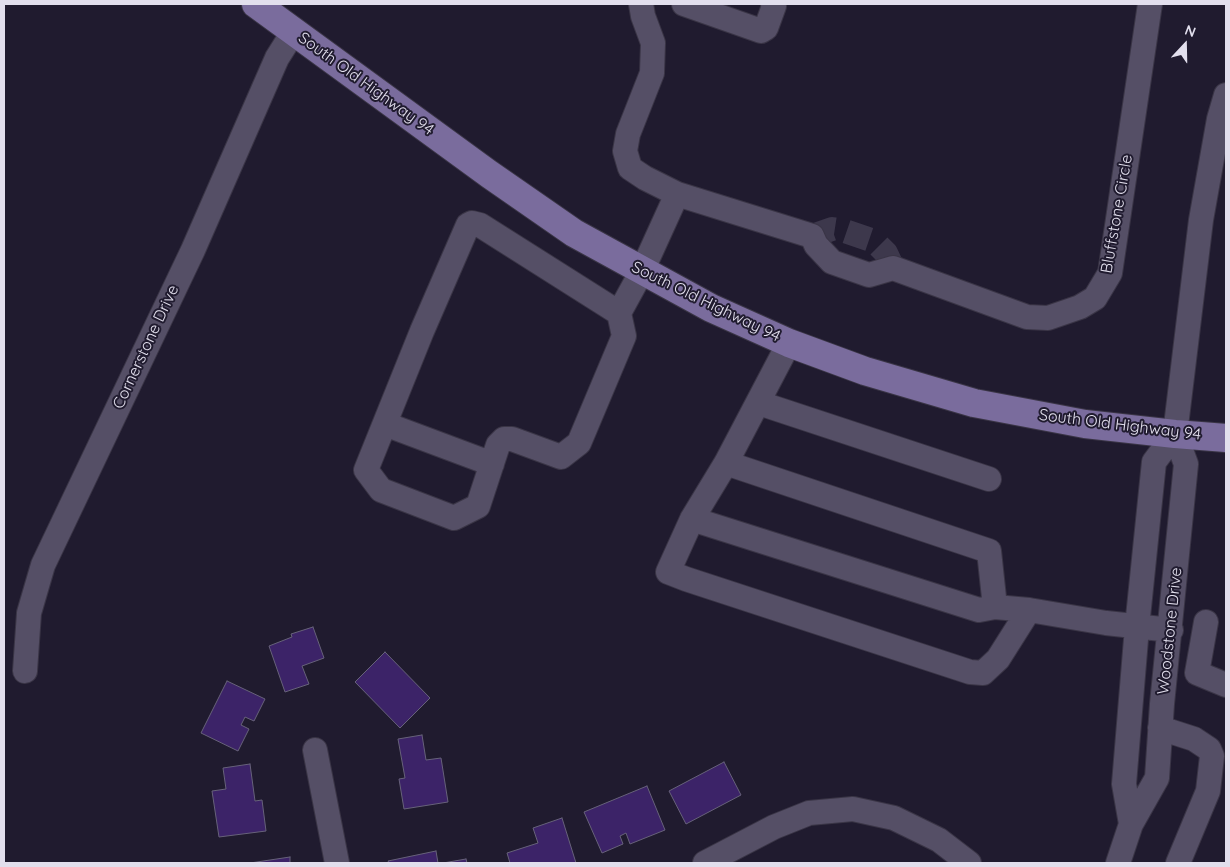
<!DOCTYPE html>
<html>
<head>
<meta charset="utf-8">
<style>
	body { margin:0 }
	#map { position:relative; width:1230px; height:867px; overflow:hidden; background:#201b2f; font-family:Quicksand,sans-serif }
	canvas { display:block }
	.frame { position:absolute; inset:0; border:5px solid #e2dfed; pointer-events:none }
	.north { position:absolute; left:1160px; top:20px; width:50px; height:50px; -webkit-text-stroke:4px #201b2f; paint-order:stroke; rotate:21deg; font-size:14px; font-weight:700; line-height:20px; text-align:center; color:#e2dfed }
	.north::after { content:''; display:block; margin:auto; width:18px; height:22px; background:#e2dfed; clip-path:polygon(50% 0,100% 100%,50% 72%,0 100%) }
</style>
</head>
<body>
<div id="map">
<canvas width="1230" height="867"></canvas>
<div class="frame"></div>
<div class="north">N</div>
</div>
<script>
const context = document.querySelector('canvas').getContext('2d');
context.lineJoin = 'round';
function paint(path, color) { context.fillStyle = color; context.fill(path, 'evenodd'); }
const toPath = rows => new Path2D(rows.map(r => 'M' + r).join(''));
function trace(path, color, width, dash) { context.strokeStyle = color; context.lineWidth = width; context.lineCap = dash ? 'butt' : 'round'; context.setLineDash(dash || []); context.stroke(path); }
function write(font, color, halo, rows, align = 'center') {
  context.font = font + ' Quicksand,sans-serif'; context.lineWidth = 4; context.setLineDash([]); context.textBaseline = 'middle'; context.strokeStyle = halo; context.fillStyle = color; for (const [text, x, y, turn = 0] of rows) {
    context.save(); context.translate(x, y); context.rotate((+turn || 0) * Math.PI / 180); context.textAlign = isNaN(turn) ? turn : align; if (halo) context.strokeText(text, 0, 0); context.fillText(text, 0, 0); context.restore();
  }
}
const building = toPath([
	[313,627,324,658,302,666,309,684,285,692,269,646,292,637,291,634,313,627],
	[385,652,430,698,400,728,355,682,385,652],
	[227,681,265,699,254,721,245,717,241,725,249,729,238,751,201,733,227,681],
	[422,735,426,760,441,758,448,802,404,809,399,779,405,778,398,739,422,735],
	[724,762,741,795,686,824,669,791,724,762],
	[250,764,255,801,262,800,266,831,219,837,212,791,226,789,223,768,250,764],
	[647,786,665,830,630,844,626,833,620,836,623,844,602,853,584,812,647,786],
	[562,818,576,863,510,863,507,853,538,843,533,828,562,818],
	[436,851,438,863,389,863,388,861,436,851],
	[290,857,290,863,250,863,290,857],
	[466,859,467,863,443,863,466,859]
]);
paint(building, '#3c2368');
trace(building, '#67627a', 1);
trace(toPath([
	[812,236,832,229,845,231,874,241,886,253,893,268]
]), '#3d384c', 24, [24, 12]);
const minor = toPath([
	[641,4,643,16,653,43,652,73,628,134,625,151,630,168,645,178,677,194,812,236,816,245,832,262,869,275,893,268,1027,317,1048,318,1080,307,1095,298,1110,273,1150,4],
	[684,4,761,31,766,28,774,6,773,4],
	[619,313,480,225,472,223,468,225,422,331,366,470,381,490,454,518,478,506,498,445,504,439,512,439,561,457,579,443,624,336,619,313,642,271,677,194],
	[789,343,726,463,692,519,668,572,686,579,970,672,983,673,998,659,1029,610,1106,623,1171,630],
	[759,403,989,479],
	[385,424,492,464],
	[726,463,989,551,995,607,1029,610],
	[692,519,979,610,995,607],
	[1206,622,1197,673,1226,685],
	[25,671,29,613,43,565,193,250,277,58,294,31],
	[1160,728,1194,739,1209,749,1212,756,1208,791,1178,863],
	[315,750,337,863],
	[1131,824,1124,784,1137,627,1154,462,1175,434],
	[705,863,774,827,809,813,853,809,894,818,939,840,969,863],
	[1118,863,1131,824,1157,778,1162,704,1186,464,1175,434,1201,220,1219,119,1226,95]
]);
const major = toPath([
	[256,4,489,174,574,233,711,308,789,343,865,371,974,403,1085,424,1175,434,1226,438]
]);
trace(minor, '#3a3546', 26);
trace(major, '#3a3546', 30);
trace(minor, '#554f66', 24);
trace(major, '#7a6c9d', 28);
write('16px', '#e2dfed', '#201b2f', [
	["South Old Highway 94",366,84,36],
	["Bluffstone Circle",1117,214,-80],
	["South Old Highway 94",706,302,26],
	["Cornerstone Drive",146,347,-65],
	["South Old Highway 94",1120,425,7],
	["Woodstone Drive",1170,631,-84]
]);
</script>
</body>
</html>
